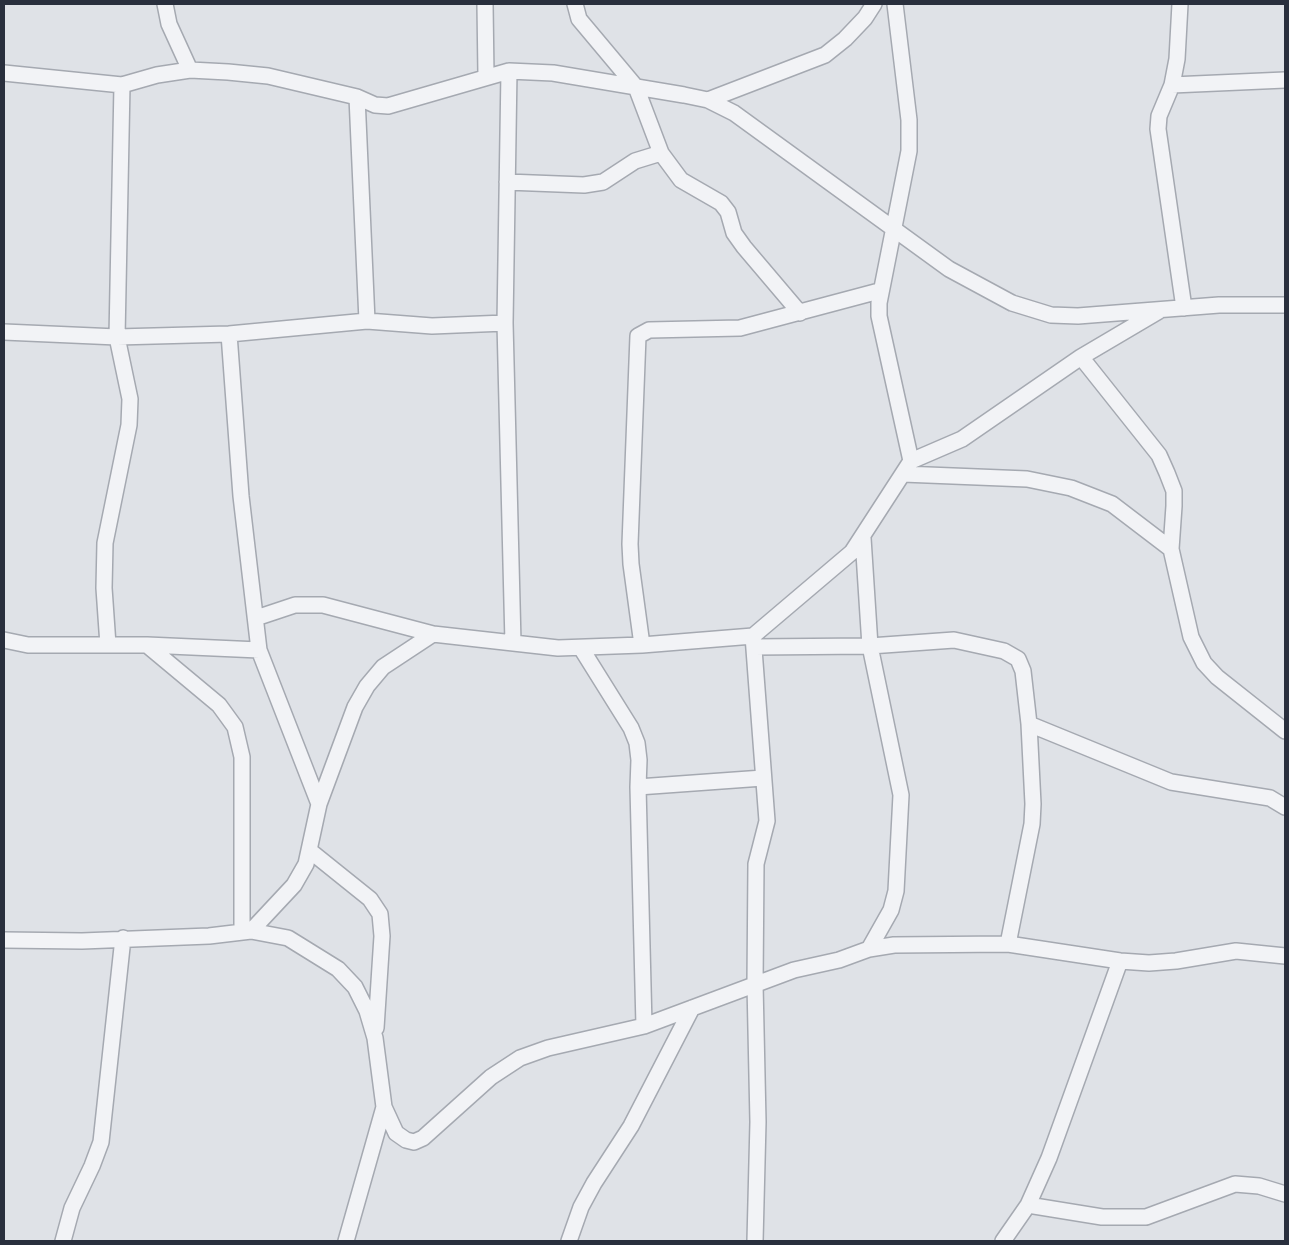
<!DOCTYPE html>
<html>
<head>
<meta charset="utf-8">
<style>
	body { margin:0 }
	#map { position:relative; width:1289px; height:1245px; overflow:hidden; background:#dfe2e7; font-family:Figtree,sans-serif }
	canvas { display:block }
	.frame { position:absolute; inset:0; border:5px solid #292f3d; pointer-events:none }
</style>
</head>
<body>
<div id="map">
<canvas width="1289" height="1245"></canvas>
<div class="frame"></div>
</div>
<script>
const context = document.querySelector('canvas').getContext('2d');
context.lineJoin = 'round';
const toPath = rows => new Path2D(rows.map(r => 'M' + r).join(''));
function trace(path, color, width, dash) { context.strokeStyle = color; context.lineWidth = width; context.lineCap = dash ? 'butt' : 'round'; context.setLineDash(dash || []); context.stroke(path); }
const minor = toPath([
	[165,4,169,24,190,70],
	[485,4,486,76],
	[575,4,579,19,636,87,661,153,681,180,721,203,728,212,734,233,744,247,800,313],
	[895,4,909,120,909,151,879,303,879,316,911,461],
	[1180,4,1177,59,1172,85,1159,116,1158,129,1184,308],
	[509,71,505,323,513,643],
	[4,73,122,85,157,75,190,70,228,72,268,76,357,97,375,105,388,106,509,71,553,73,684,95,708,100,734,113,949,269,1012,303,1051,315,1078,316,1219,305,1285,305],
	[1172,85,1285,80],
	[357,97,367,321],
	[708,100,825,55,845,39,865,18,874,4],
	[507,182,584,185,603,182,635,161,661,153],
	[4,332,117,337,229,334,367,321,432,326,505,323],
	[229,334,241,496,259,650,319,804],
	[1081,357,1159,455,1167,473,1174,491,1174,506,1171,549,1191,637,1204,663,1217,677,1285,731],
	[903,474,1027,479,1071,488,1112,504,1171,549],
	[863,538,870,646,901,795,896,891,891,910,869,949],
	[256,618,295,605,323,605,433,634,558,648,642,645,753,636,852,552,911,461,962,439,1081,357,1159,311],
	[753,636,767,821,756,864,755,984,758,1122,755,1241],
	[4,640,28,645,147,645,259,650],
	[108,645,104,588,105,543,129,425,130,399,117,337,122,85],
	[147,645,219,705,235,727,242,757,242,932],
	[642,645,631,564,630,544,638,336,649,330,740,328,879,291],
	[754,647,870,646,954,640,1004,651,1018,659,1023,671,1029,724,1033,804,1032,824,1008,944],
	[581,648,631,728,637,743,639,760,638,787,644,1026],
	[1029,724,1171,782,1270,798,1285,807],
	[638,787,763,778],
	[309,850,370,899,380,914,382,936,376,1028],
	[251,931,294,885,306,864,319,804,355,707,367,686,383,667,433,634],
	[4,940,82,941,209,936,251,931,288,938,338,969,355,987,367,1011,375,1038,384,1107,396,1133,406,1140,414,1142,423,1138,491,1077,520,1058,548,1048,644,1026,794,970,839,960,869,949,894,945,1008,944,1120,961,1149,963,1176,961,1236,951,1285,956],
	[1028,1205,1102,1217,1146,1217,1235,1184,1259,1186,1285,1194],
	[63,1241,72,1208,92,1166,101,1142,123,938],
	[346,1241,384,1107],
	[569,1241,581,1207,594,1183,631,1126,692,1008],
	[1003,1241,1028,1205,1049,1158,1120,961]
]);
trace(minor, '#a5a9b1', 18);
trace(minor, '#f2f3f6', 15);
</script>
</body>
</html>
